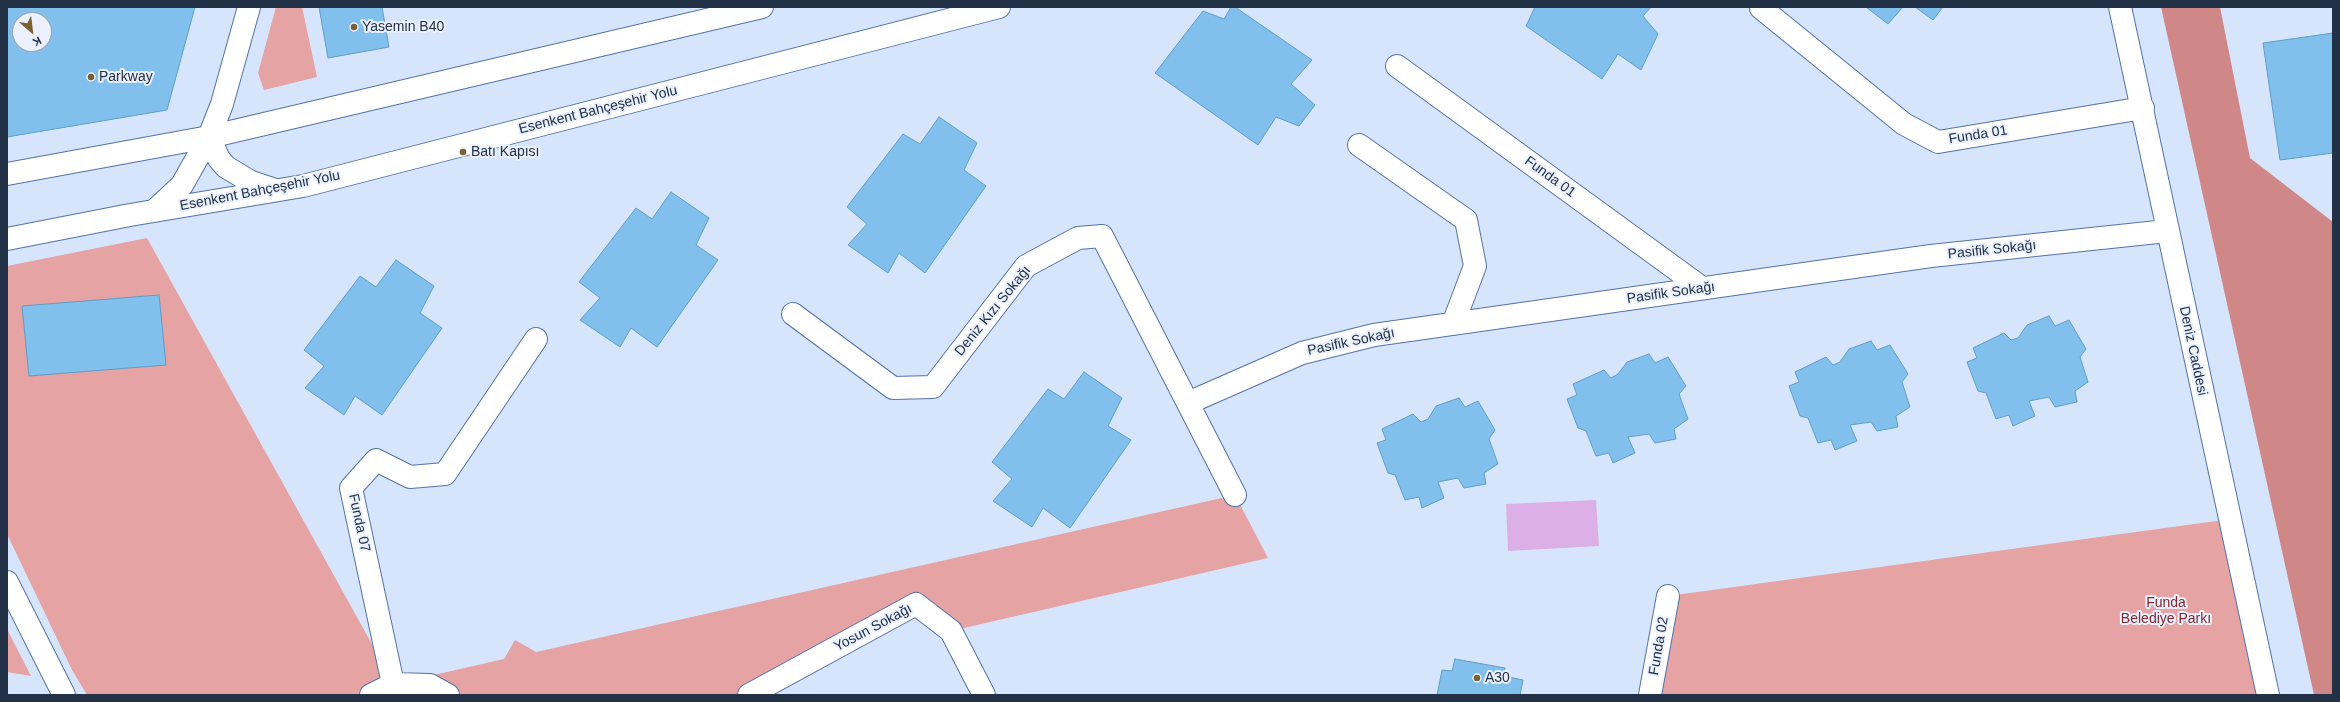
<!DOCTYPE html>
<html>
<head>
<meta charset="utf-8">
<style>
	body { margin:0 }
	#map { position:relative; width:2340px; height:702px; overflow:hidden; background:#d6e5fc; font-family:Helvetica,sans-serif }
	canvas { display:block }
	.frame { position:absolute; inset:0; border:8px solid #233147; pointer-events:none }
	.north { position:absolute; left:12px; top:12px; width:40px; height:40px; box-sizing:border-box; background:#eaf1fd; border:1px solid #9aa4b4; border-radius:50%; rotate:152deg; font-size:11px; font-weight:700; line-height:16px; text-align:center; color:#233147 }
	.north::after { content:''; display:block; margin:auto; width:14px; height:18px; background:#7b6032; clip-path:polygon(50% 0,100% 100%,50% 72%,0 100%) }
</style>
</head>
<body>
<div id="map">
<canvas width="2340" height="702"></canvas>
<div class="frame"></div>
<div class="north">K</div>
</div>
<script>
const context = document.querySelector('canvas').getContext('2d');
context.lineJoin = 'round';
function paint(path, color) { context.fillStyle = color; context.fill(path, 'evenodd'); }
const toPath = rows => new Path2D(rows.map(r => 'M' + r).join(''));
function trace(path, color, width, dash) { context.strokeStyle = color; context.lineWidth = width; context.lineCap = dash ? 'butt' : 'round'; context.setLineDash(dash || []); context.stroke(path); }
function write(font, color, halo, rows, align = 'center') {
  context.font = font + ' Helvetica,sans-serif'; context.lineWidth = 4; context.setLineDash([]); context.textBaseline = 'middle'; context.strokeStyle = halo; context.fillStyle = color; for (const [text, x, y, turn = 0] of rows) {
    context.save(); context.translate(x, y); context.rotate((+turn || 0) * Math.PI / 180); context.textAlign = isNaN(turn) ? turn : align; if (halo) context.strokeText(text, 0, 0); context.fillText(text, 0, 0); context.restore();
  }
}
paint(toPath([
	[276,7,302,7,317,77,264,90,258,73],
	[147,238,394,684,504,659,515,640,536,652,1235,495,1268,558,951,631,916,604,749,695,87,695,72,670,7,534,7,266],
	[2231,519,2270,695,1650,695,1668,596],
	[7,629,31,676,7,672]
]), '#e6a3a3');
paint(toPath([
	[2161,7,2220,7,2250,158,2333,222,2333,695,2314,695]
]), '#d08787');
paint(toPath([
	[1596,500,1599,546,1508,551,1506,504]
]), '#dcafe7');
const building = toPath([
	[7,7,195,7,167,110,7,137,7,7],
	[20,20,44,20,44,44,20,44,20,20],
	[319,7,382,7,389,47,328,58,319,7],
	[1231,7,1235,7,1312,60,1291,84,1315,105,1299,126,1276,117,1258,145,1155,73,1203,11,1224,19,1231,7],
	[1535,7,1651,7,1643,16,1658,34,1641,70,1618,54,1602,79,1526,26,1535,7],
	[1866,7,1903,7,1888,24,1866,7],
	[1915,7,1943,7,1933,20,1915,7],
	[2333,33,2333,153,2280,160,2263,43,2333,33],
	[939,117,977,143,964,170,986,186,925,273,899,253,888,273,848,245,867,224,847,207,903,134,920,144,939,117],
	[671,192,709,218,696,245,718,260,657,347,631,328,620,347,580,320,600,298,579,282,636,208,652,219,671,192],
	[396,260,434,286,420,313,442,328,382,415,355,396,344,415,305,388,324,366,304,350,360,276,376,287,396,260],
	[159,295,166,365,29,376,22,306,159,295],
	[2049,316,2055,326,2069,320,2086,349,2080,357,2088,382,2075,391,2077,402,2055,407,2049,397,2029,401,2035,416,2013,426,2009,415,1996,419,1986,393,1978,391,1967,362,1977,358,1973,348,2004,333,2011,340,2018,338,2027,325,2049,316],
	[1871,341,1877,350,1890,345,1908,374,1902,382,1910,407,1896,416,1898,427,1877,431,1871,422,1850,425,1857,441,1835,450,1831,440,1818,443,1808,418,1800,416,1789,386,1799,382,1795,372,1826,357,1833,365,1840,362,1849,349,1871,341],
	[1649,354,1655,363,1668,357,1686,386,1679,394,1688,419,1674,429,1676,439,1655,443,1649,434,1628,437,1635,453,1613,463,1609,453,1596,456,1586,431,1578,428,1567,399,1577,395,1573,384,1604,370,1611,378,1618,374,1627,362,1649,354],
	[1084,372,1122,398,1108,426,1131,440,1070,528,1043,508,1032,527,993,501,1012,479,992,462,1048,389,1064,399,1084,372],
	[1459,398,1465,407,1478,401,1495,430,1489,439,1498,464,1484,473,1486,484,1464,488,1458,478,1438,482,1444,498,1422,508,1419,497,1405,500,1395,475,1388,473,1377,443,1386,440,1382,429,1413,414,1421,422,1428,419,1436,406,1459,398],
	[1455,659,1505,668,1504,676,1523,680,1520,695,1437,695,1442,670,1452,671,1455,659]
]);
paint(building, '#81c0ec');
trace(building, '#609dc7', 1);
const minor = toPath([
	[2120,7,2268,695],
	[1761,8,1904,124,1938,142,2143,108],
	[1397,66,1702,288],
	[1359,145,1466,220,1475,266,1453,324],
	[793,314,893,388,933,387,1026,266,1078,238,1102,236,1235,495],
	[1188,403,1302,353,1374,335,1931,256,2167,231],
	[7,582,64,695],
	[393,684,351,488,376,460,410,477,445,474,536,339],
	[371,695,393,684,430,685,448,695],
	[749,695,916,604,951,631,984,695],
	[1650,695,1668,596]
]);
const major = toPath([
	[209,137,219,159,226,167,251,182,275,190],
	[7,174,209,137,762,7],
	[154,211,182,185,209,137,222,104,249,7],
	[7,239,130,215,303,186,999,7]
]);
trace(minor, '#5373a7', 24);
trace(major, '#5373a7', 24);
trace(minor, '#fff', 22);
trace(major, '#fff', 22);
for (const [x, y, r, color] of [
	[354,27,4,"#7b6032"],
	[91,77,4,"#7b6032"],
	[463,152,4,"#7b6032"],
	[1477,678,4,"#7b6032"]
]) { const dot = new Path2D(); dot.arc(x, y, r, 0, 2 * Math.PI); context.fillStyle = color; context.fill(dot); trace(dot, '#eaf1fd', 1.5); }
write('14px', '#233147', '#eaf1fd', [
	["Yasemin B40",362,27],
	["Parkway",99,77],
	["Batı Kapısı",471,152],
	["A30",1485,678]
], 'left');
write('14px', '#233147', '#eaf1fd', [
	["Esenkent Bahçeşehir Yolu",598,110,-14],
	["Funda 01",1978,135,-9],
	["Funda 01",1550,177,36],
	["Esenkent Bahçeşehir Yolu",260,191,-11],
	["Pasifik Sokağı",1992,250,-6],
	["Pasifik Sokağı",1671,293,-8],
	["Deniz Kızı Sokağı",993,311,-51],
	["Pasifik Sokağı",1351,342,-12],
	["Deniz Caddesi",2193,351,78],
	["Funda 07",359,523,78],
	["Yosun Sokağı",873,628,-28],
	["Funda 02",1659,646,-80]
]);
write('14px', '#80282f', '#eaf1fd', [
	["Funda",2166,603],
	["Belediye Parkı",2166,619]
]);
</script>
</body>
</html>
